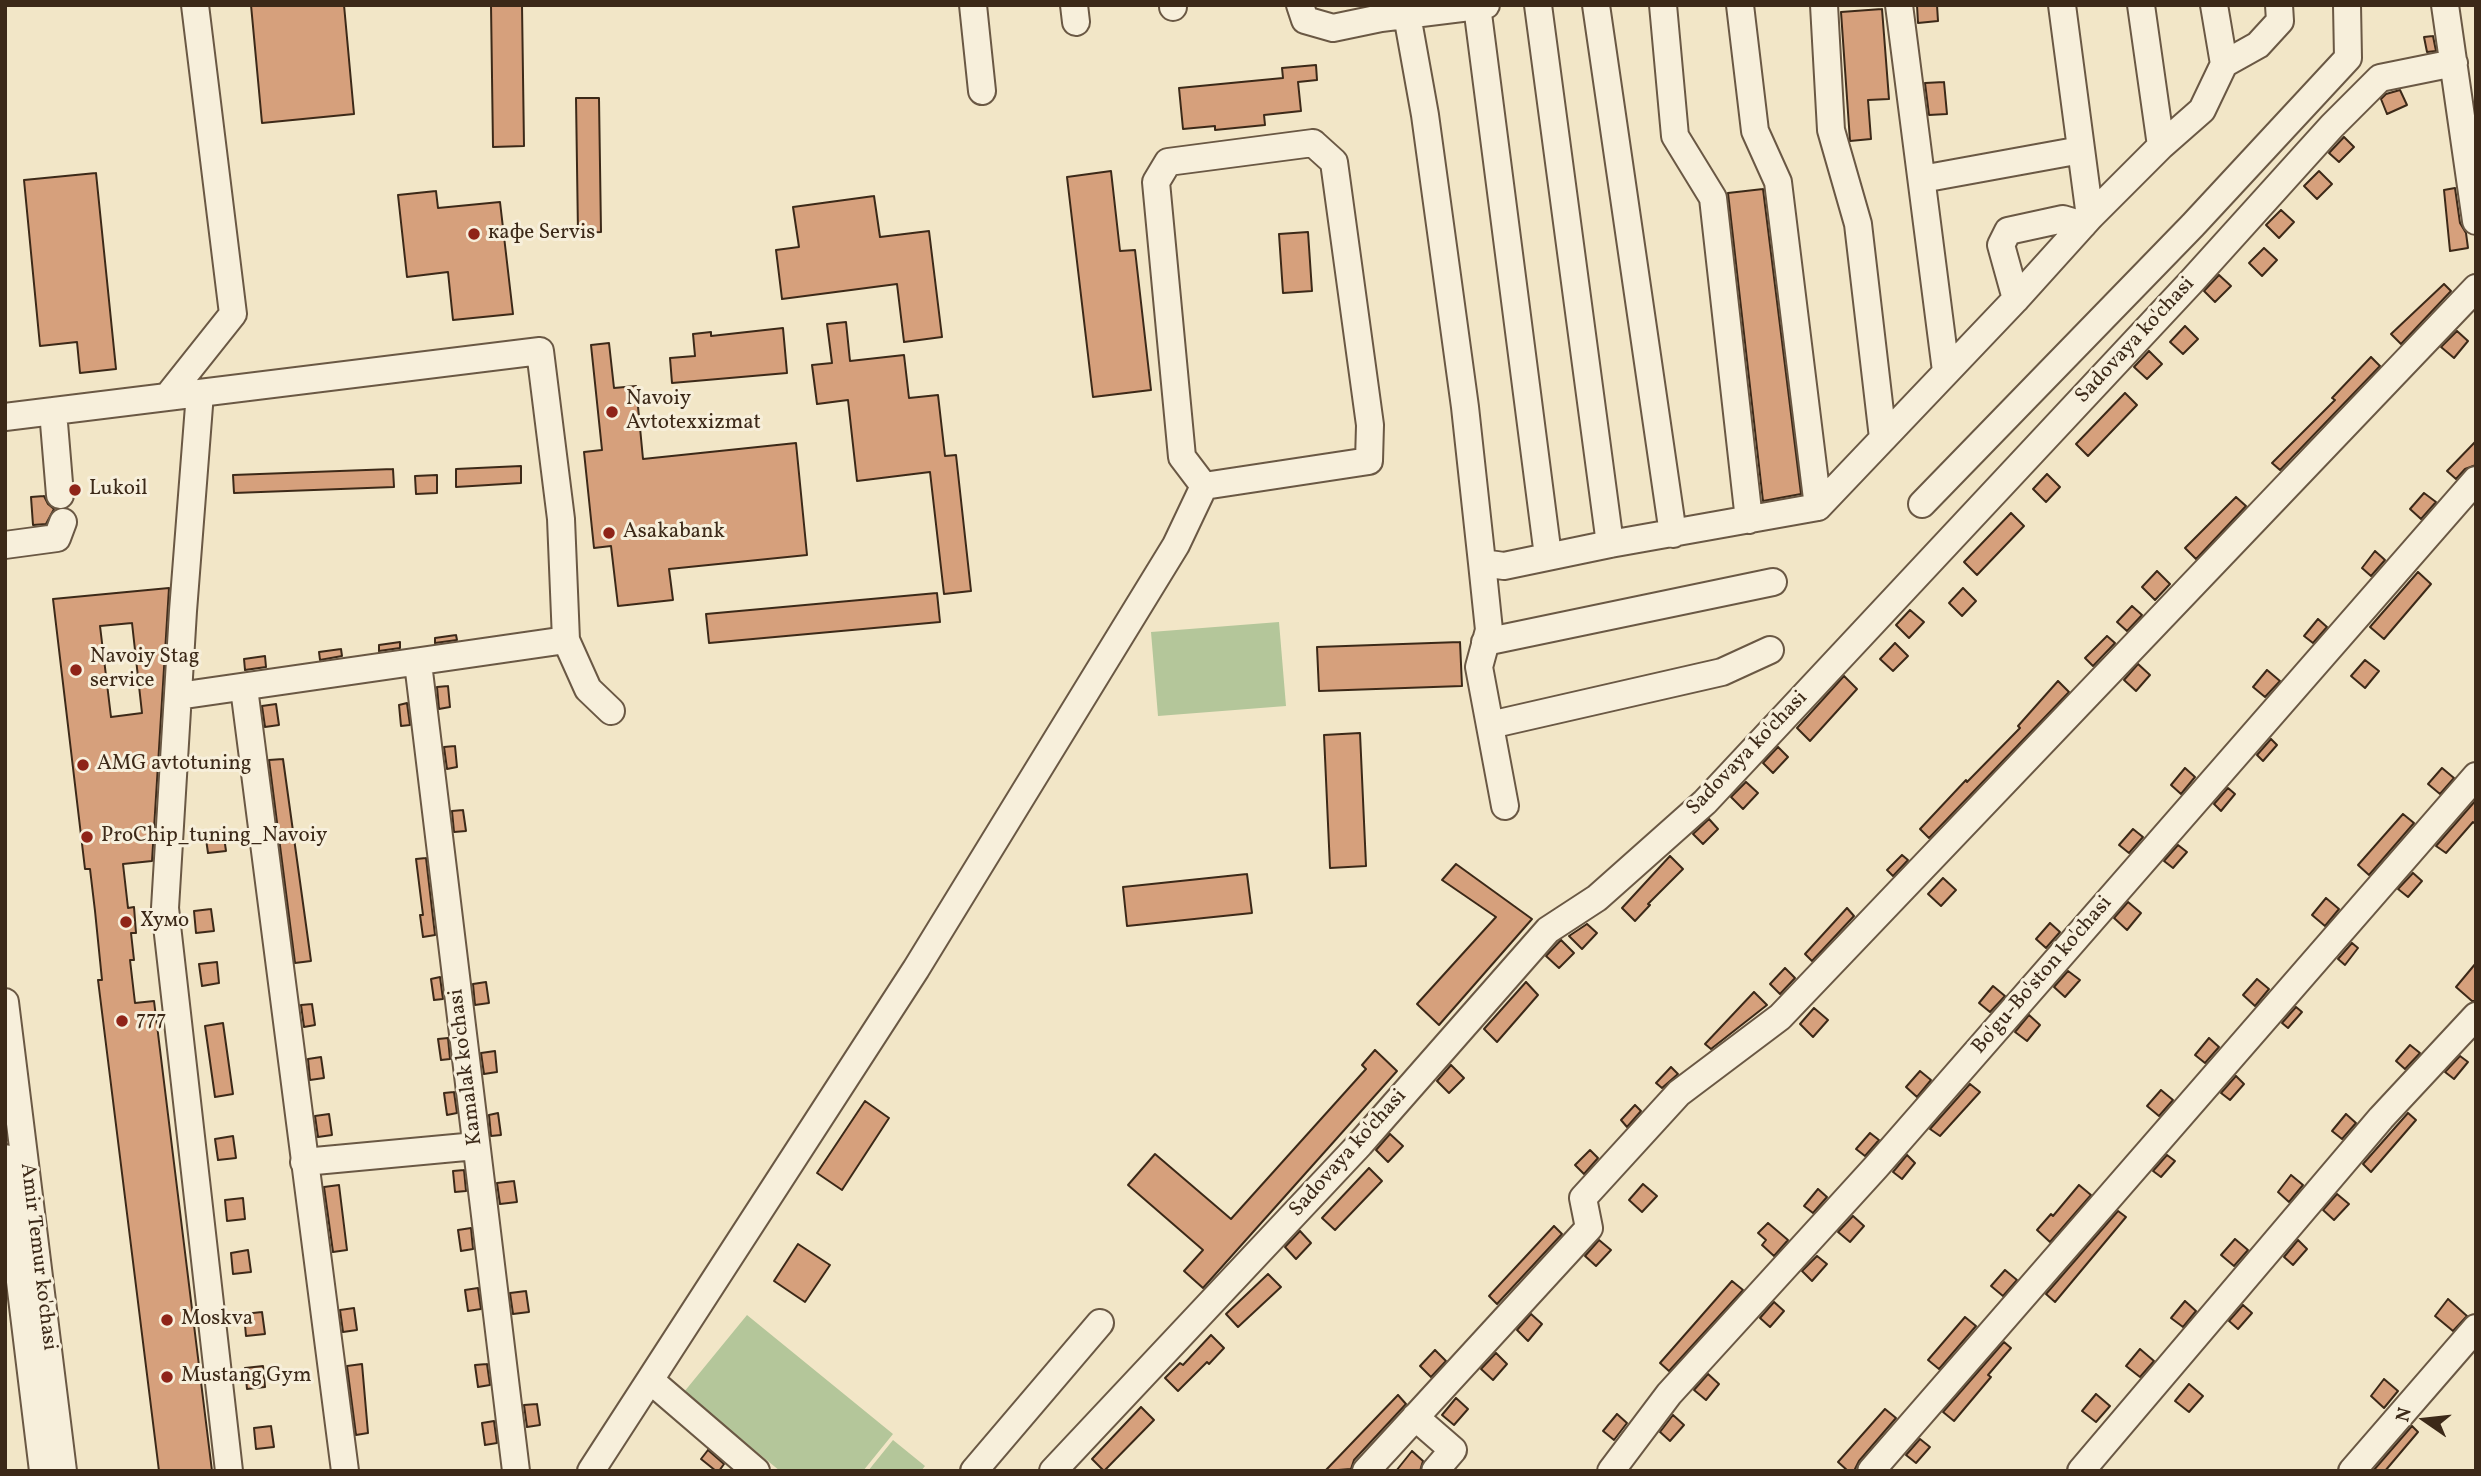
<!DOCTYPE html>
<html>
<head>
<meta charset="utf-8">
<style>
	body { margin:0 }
	#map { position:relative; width:2481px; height:1476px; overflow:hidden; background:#f2e6c7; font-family:Vollkorn,serif }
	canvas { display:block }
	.frame { position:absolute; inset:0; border:7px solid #3c2918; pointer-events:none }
	.north { position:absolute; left:2390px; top:1385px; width:70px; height:70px; -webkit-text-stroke:5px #f7efdb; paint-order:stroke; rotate:284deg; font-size:19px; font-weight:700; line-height:28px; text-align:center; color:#3c2918 }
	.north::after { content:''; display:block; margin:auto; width:24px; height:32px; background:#3c2918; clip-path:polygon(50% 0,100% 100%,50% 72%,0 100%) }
</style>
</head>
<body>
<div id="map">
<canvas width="2481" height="1476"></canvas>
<div class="frame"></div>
<div class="north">N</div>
</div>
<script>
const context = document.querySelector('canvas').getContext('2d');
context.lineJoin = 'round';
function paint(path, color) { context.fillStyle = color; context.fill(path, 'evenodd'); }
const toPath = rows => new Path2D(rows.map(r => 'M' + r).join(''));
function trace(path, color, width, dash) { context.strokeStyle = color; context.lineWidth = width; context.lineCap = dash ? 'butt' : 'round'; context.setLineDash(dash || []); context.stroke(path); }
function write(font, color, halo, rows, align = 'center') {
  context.font = font + ' Vollkorn,serif'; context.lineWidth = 6; context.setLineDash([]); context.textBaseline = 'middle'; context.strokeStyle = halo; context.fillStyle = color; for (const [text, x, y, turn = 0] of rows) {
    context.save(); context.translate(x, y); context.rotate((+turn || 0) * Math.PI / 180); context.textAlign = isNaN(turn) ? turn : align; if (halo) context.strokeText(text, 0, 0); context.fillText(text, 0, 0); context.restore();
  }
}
paint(toPath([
	[1279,622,1286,706,1158,716,1151,632],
	[747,1315,893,1434,863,1471,780,1471,684,1392],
	[893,1440,925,1466,921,1471,868,1471]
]), '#b4c69a');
const building = toPath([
	[251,5,344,5,354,114,262,123,251,5],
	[491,5,522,5,524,146,493,147,491,5],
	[1917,5,1937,5,1938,21,1918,23,1917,5],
	[1882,9,1889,99,1868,100,1871,139,1850,141,1841,12,1882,9],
	[2433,36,2436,51,2427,52,2424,37,2433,36],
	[1316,65,1317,80,1298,82,1301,111,1264,115,1265,125,1215,130,1215,126,1183,129,1179,88,1283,78,1282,68,1316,65],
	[1944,82,1947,114,1929,115,1925,83,1944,82],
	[2400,90,2407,105,2387,114,2381,99,2386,94,2400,90],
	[576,98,599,98,601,232,578,233,576,98],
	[2344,137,2354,147,2339,162,2329,153,2344,137],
	[1111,171,1120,251,1135,250,1151,390,1093,397,1067,177,1111,171],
	[2319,171,2332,184,2317,199,2304,186,2319,171],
	[96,173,116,369,80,373,77,342,40,346,24,180,96,173],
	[2455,188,2460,223,2466,233,2468,248,2450,251,2444,190,2455,188],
	[1763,189,1801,494,1763,501,1728,193,1763,189],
	[436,191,438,208,500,202,513,314,453,320,448,272,407,277,398,195,436,191],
	[874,196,880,237,929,231,942,337,904,342,897,284,782,299,776,250,799,247,793,207,874,196],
	[2281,210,2294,222,2279,238,2266,225,2281,210],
	[1308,232,1312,291,1283,293,1279,234,1308,232],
	[2264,248,2277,260,2262,276,2249,263,2264,248],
	[2219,275,2231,286,2215,302,2204,291,2219,275],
	[2444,284,2451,291,2401,344,2391,334,2444,284],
	[846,322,850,361,904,355,909,398,938,395,945,456,956,455,971,591,944,594,930,472,857,481,848,400,817,404,812,365,832,363,827,324,846,322],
	[2185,326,2198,339,2183,354,2170,342,2185,326],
	[783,328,787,373,672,383,670,358,695,356,693,334,711,332,711,336,783,328],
	[2457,331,2468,341,2454,358,2441,347,2457,331],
	[609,343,614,388,636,386,643,459,796,443,807,555,669,569,673,600,618,606,611,546,594,548,584,452,602,450,591,345,609,343],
	[2149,351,2162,364,2147,379,2134,367,2149,351],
	[2371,357,2380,366,2280,470,2272,463,2335,400,2332,398,2371,357],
	[2125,393,2137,405,2088,456,2076,444,2125,393],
	[2476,441,2476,465,2465,469,2456,479,2447,471,2476,441],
	[521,466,521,483,456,487,456,469,521,466],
	[393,469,394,487,234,493,233,475,393,469],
	[2047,474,2060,487,2046,502,2033,489,2047,474],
	[437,475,437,493,416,494,415,476,437,475],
	[2424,493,2436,502,2421,519,2410,509,2424,493],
	[44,496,48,504,54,509,46,524,33,525,31,497,44,496],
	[2236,497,2246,506,2196,559,2185,548,2236,497],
	[2011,513,2024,526,1977,575,1964,562,2011,513],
	[2375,551,2385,560,2371,576,2362,568,2375,551],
	[2157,571,2170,584,2155,600,2142,587,2157,571],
	[2418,572,2431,584,2384,639,2370,627,2418,572],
	[169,588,152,861,123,864,128,908,134,907,136,933,131,933,134,960,130,960,135,1003,154,1001,212,1471,159,1471,98,980,102,980,95,911,90,869,85,869,53,599,169,588],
	[132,623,142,713,111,717,100,626,132,623],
	[1963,588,1976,601,1962,616,1949,603,1963,588],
	[937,593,940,622,709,643,706,614,937,593],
	[2132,606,2142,615,2127,631,2117,622,2132,606],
	[1910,610,1924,622,1909,638,1896,625,1910,610],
	[2318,619,2327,627,2313,643,2304,636,2318,619],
	[456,635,457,640,435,643,435,638,456,635],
	[2107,636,2115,643,2093,666,2085,658,2107,636],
	[400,642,400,648,379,651,379,645,400,642],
	[1460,642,1462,686,1319,691,1317,647,1460,642],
	[1895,643,1908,656,1893,671,1880,659,1895,643],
	[341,649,342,656,320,660,319,652,341,649],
	[265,656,266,667,245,670,244,659,265,656],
	[2365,660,2379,671,2365,688,2351,676,2365,660],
	[2138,664,2150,675,2136,691,2124,680,2138,664],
	[2267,670,2280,681,2265,697,2253,687,2267,670],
	[1844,676,1857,689,1810,741,1797,728,1844,676],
	[2058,681,2069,692,1929,838,1920,829,1966,780,1967,782,2020,728,2018,726,2058,681],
	[448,686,450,707,439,709,437,687,448,686],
	[407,703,410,725,401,726,399,705,407,703],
	[276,704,279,725,265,727,262,706,276,704],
	[1360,733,1366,866,1330,868,1324,735,1360,733],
	[2271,739,2277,745,2263,761,2257,755,2271,739],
	[455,746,457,767,447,769,444,747,455,746],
	[1778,747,1788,757,1773,773,1763,763,1778,747],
	[283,759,311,961,295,963,269,760,283,759],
	[2185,768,2195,777,2181,794,2171,785,2185,768],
	[2442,768,2454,778,2440,794,2428,784,2442,768],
	[1746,782,1758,793,1743,809,1731,797,1746,782],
	[2228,788,2235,794,2221,811,2214,804,2228,788],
	[2476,800,2476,824,2473,822,2446,853,2436,846,2476,800],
	[463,810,466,831,454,832,452,811,463,810],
	[2403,814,2414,823,2369,875,2358,865,2403,814],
	[1709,819,1718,829,1703,844,1693,834,1709,819],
	[2133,829,2143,837,2129,853,2119,845,2133,829],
	[223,830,226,851,208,853,205,832,223,830],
	[2178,845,2187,852,2173,868,2164,861,2178,845],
	[1902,855,1908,860,1893,876,1887,870,1902,855],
	[1670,856,1683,869,1648,904,1650,905,1635,921,1622,908,1670,856],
	[426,858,435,935,423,937,420,915,423,915,416,859,426,858],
	[1456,864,1532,919,1439,1025,1417,1004,1496,917,1442,880,1456,864],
	[2413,873,2422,881,2408,897,2398,889,2413,873],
	[1247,874,1252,913,1127,926,1123,887,1247,874],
	[1943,878,1956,890,1941,906,1928,894,1943,878],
	[2326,898,2339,909,2325,926,2312,915,2326,898],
	[2128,902,2141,913,2127,930,2114,918,2128,902],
	[1847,908,1854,916,1812,961,1805,954,1847,908],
	[211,909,214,931,196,933,194,911,211,909],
	[2050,923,2060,932,2046,948,2036,939,2050,923],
	[1587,924,1597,933,1582,949,1569,936,1587,924],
	[1561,940,1574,953,1559,968,1546,956,1561,940],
	[2352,943,2358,948,2345,965,2338,959,2352,943],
	[217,962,219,983,202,986,199,964,217,962],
	[2476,963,2476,1001,2472,1001,2456,987,2476,963],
	[1785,968,1795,978,1780,994,1770,984,1785,968],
	[2068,971,2080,980,2065,997,2054,987,2068,971],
	[440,977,443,999,434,1000,431,979,440,977],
	[2257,979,2269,989,2255,1006,2243,995,2257,979],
	[486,982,489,1003,475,1005,473,984,486,982],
	[1526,982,1538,995,1497,1042,1484,1029,1526,982],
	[1993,986,2005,996,1990,1012,1979,1003,1993,986],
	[1754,992,1767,1005,1711,1049,1705,1044,1754,992],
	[312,1004,315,1025,304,1027,301,1005,312,1004],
	[2296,1007,2302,1012,2288,1028,2282,1023,2296,1007],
	[1814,1008,1828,1020,1813,1037,1800,1024,1814,1008],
	[2029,1015,2040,1025,2027,1041,2015,1032,2029,1015],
	[223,1023,233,1094,215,1097,205,1026,223,1023],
	[448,1038,450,1059,441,1060,438,1039,448,1038],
	[2209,1038,2219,1047,2205,1063,2195,1055,2209,1038],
	[2410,1045,2420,1053,2405,1069,2396,1061,2410,1045],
	[1375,1050,1397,1071,1203,1288,1184,1271,1203,1250,1128,1185,1155,1154,1231,1219,1366,1069,1362,1065,1375,1050],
	[495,1051,497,1072,484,1074,481,1053,495,1051],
	[2460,1056,2468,1062,2454,1079,2445,1072,2460,1056],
	[321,1057,324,1078,310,1080,308,1059,321,1057],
	[1451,1065,1464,1078,1449,1093,1437,1081,1451,1065],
	[1671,1067,1678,1074,1662,1088,1656,1083,1671,1067],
	[1920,1071,1931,1080,1917,1097,1906,1087,1920,1071],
	[2236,1076,2244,1084,2230,1100,2221,1093,2236,1076],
	[1970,1084,1980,1092,1940,1136,1930,1129,1970,1084],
	[2161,1090,2173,1100,2159,1116,2147,1106,2161,1090],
	[454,1092,457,1113,447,1115,444,1093,454,1092],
	[865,1101,889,1118,842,1190,817,1173,865,1101],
	[1635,1105,1641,1111,1627,1127,1621,1120,1635,1105],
	[498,1113,501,1135,491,1136,489,1115,498,1113],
	[2408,1113,2416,1120,2371,1172,2363,1164,2408,1113],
	[329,1114,332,1135,318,1137,315,1116,329,1114],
	[2346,1114,2356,1123,2342,1139,2332,1131,2346,1114],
	[1870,1133,1879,1140,1865,1156,1856,1149,1870,1133],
	[1390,1134,1403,1146,1388,1162,1376,1150,1390,1134],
	[233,1136,236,1158,218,1160,215,1139,233,1136],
	[1590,1150,1598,1158,1584,1174,1575,1165,1590,1150],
	[1907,1155,1915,1163,1902,1179,1893,1172,1907,1155],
	[2167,1155,2175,1161,2161,1177,2153,1171,2167,1155],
	[1369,1168,1382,1181,1335,1230,1322,1218,1369,1168],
	[464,1170,466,1191,455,1192,453,1171,464,1170],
	[2291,1175,2303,1185,2289,1202,2278,1192,2291,1175],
	[514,1181,517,1202,500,1204,497,1183,514,1181],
	[1643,1184,1657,1196,1642,1212,1629,1200,1643,1184],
	[339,1185,347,1250,333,1252,324,1187,339,1185],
	[2079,1185,2091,1195,2050,1242,2037,1230,2051,1214,2053,1216,2079,1185],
	[1818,1189,1827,1197,1813,1213,1804,1206,1818,1189],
	[2337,1194,2349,1204,2334,1220,2323,1210,2337,1194],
	[243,1198,245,1219,227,1221,225,1200,243,1198],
	[2118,1211,2126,1217,2055,1302,2046,1294,2118,1211],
	[1853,1216,1864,1226,1850,1242,1838,1232,1853,1216],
	[1768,1223,1788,1240,1774,1256,1762,1245,1766,1240,1758,1233,1768,1223],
	[1554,1226,1562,1234,1497,1304,1489,1296,1554,1226],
	[471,1228,473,1249,461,1251,458,1230,471,1228],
	[1300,1231,1311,1243,1296,1259,1285,1247,1300,1231],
	[2235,1239,2248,1250,2234,1266,2221,1255,2235,1239],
	[1599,1240,1611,1250,1596,1266,1585,1256,1599,1240],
	[2298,1240,2307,1249,2293,1265,2284,1257,2298,1240],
	[798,1244,830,1265,805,1302,774,1281,798,1244],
	[248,1250,251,1272,233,1274,231,1253,248,1250],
	[1817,1256,1827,1264,1812,1281,1802,1271,1817,1256],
	[2005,1270,2017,1280,2003,1296,1991,1286,2005,1270],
	[1268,1274,1281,1287,1238,1327,1226,1314,1268,1274],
	[1732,1281,1743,1290,1669,1371,1660,1363,1732,1281],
	[478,1288,481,1309,468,1311,465,1290,478,1288],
	[526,1291,529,1312,513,1314,510,1293,526,1291],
	[2448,1299,2467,1316,2453,1331,2435,1316,2448,1299],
	[2185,1301,2196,1311,2183,1327,2171,1318,2185,1301],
	[1774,1302,1784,1311,1770,1327,1760,1318,1774,1302],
	[2243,1305,2252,1313,2238,1329,2229,1321,2243,1305],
	[354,1308,357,1330,343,1332,340,1310,354,1308],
	[262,1312,265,1334,246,1336,244,1314,262,1312],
	[1531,1314,1542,1324,1528,1341,1517,1330,1531,1314],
	[1965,1317,1976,1326,1939,1369,1928,1360,1965,1317],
	[1211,1335,1224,1348,1209,1364,1207,1362,1178,1391,1165,1378,1180,1363,1183,1365,1211,1335],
	[2004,1342,2011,1348,1988,1375,1991,1377,1954,1421,1943,1412,2004,1342],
	[2140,1349,2154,1361,2140,1377,2126,1366,2140,1349],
	[1435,1350,1446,1361,1431,1377,1420,1366,1435,1350],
	[1496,1353,1507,1364,1493,1380,1481,1369,1496,1353],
	[362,1364,368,1433,356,1435,347,1366,362,1364],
	[487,1364,490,1385,478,1387,475,1365,487,1364],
	[263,1366,265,1387,247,1389,245,1368,263,1366],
	[1708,1374,1719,1384,1706,1400,1694,1390,1708,1374],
	[2384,1379,2398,1391,2384,1408,2371,1396,2384,1379],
	[2189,1384,2203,1396,2189,1412,2175,1401,2189,1384],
	[2096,1394,2110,1406,2096,1422,2082,1411,2096,1394],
	[1398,1395,1406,1404,1354,1460,1351,1469,1325,1471,1398,1395],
	[1456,1398,1468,1409,1454,1425,1442,1415,1456,1398],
	[537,1404,540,1425,527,1427,524,1405,537,1404],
	[1141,1407,1154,1420,1104,1471,1092,1459,1141,1407],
	[1885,1409,1896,1418,1859,1461,1854,1471,1848,1471,1838,1462,1885,1409],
	[1617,1414,1627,1423,1614,1440,1603,1431,1617,1414],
	[1673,1415,1684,1425,1670,1441,1660,1432,1673,1415],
	[494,1421,497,1443,485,1445,482,1423,494,1421],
	[271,1426,274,1447,256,1449,254,1428,271,1426],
	[2412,1426,2418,1432,2385,1471,2373,1471,2412,1426],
	[1920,1439,1930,1447,1916,1463,1906,1455,1920,1439],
	[708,1450,724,1464,719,1471,716,1471,701,1459,708,1450],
	[1412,1451,1423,1461,1420,1471,1396,1471,1412,1451]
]);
paint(building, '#d6a07c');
trace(building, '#3c2918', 2);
const minor = toPath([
	[973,5,982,91],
	[1074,5,1076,22],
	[1173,5,1173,7],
	[1300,5,1305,20,1333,28,1381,18,1486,5],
	[1538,5,1610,544],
	[1596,5,1673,534],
	[1663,5,1675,136,1713,198,1749,520],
	[1740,5,1755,131,1778,182,1818,507],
	[1824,5,1831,130,1858,224,1883,438],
	[1899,5,1946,371],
	[2062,5,2090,217],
	[2141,5,2161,146],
	[2214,5,2224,64],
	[2445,5,2476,221],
	[1477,6,1548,556],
	[1407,15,1425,115,1465,407,1482,563,1489,630,1479,667,1505,806],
	[1313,143,1334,162,1370,425,1369,461,1204,486,1182,457,1156,182,1168,162,1313,143],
	[1922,179,2081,150],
	[2016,299,2001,245,2008,231,2063,219,2083,225],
	[200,393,183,611,165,908,229,1471],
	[167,397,233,314,195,5],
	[53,411,60,495],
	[5,417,540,351,561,519,566,640,178,696],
	[1922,504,2193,225,2348,58,2347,5],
	[5,545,57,538,63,522],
	[1482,563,1504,566,1610,544,1818,507,2016,299,2090,217,2161,146,2202,110,2224,64,2258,45,2280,21,2279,5],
	[566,640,588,689,611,711],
	[1485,642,1773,582],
	[418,663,516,1471],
	[244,688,345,1471],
	[1490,725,1722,672,1770,650],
	[5,1002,63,1471],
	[5,1158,43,1471],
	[304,1162,476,1146],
	[650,1380,756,1471],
	[1415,1417,1453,1450,1435,1471],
	[591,1471,916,969,1176,545,1204,486],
	[974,1471,1100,1323],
	[1053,1471,1360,1144,1548,930,1597,898,1705,802,2192,281,2332,126,2380,78,2454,63],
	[1366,1471,1589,1228,1583,1198,1679,1093,1780,1017,2476,288],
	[1611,1471,1669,1394,1876,1167,2476,480],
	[1871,1471,2476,776],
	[2081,1471,2381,1118,2476,1016],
	[2352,1471,2476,1328]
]);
trace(minor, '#6a5844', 30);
trace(minor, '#f7efdb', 26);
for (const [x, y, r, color] of [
	[474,234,7,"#8f2418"],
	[612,412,7,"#8f2418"],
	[75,490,7,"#8f2418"],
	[609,533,7,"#8f2418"],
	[76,670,7,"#8f2418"],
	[83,765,7,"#8f2418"],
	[87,837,7,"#8f2418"],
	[126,922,7,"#8f2418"],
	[122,1021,7,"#8f2418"],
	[167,1320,7,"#8f2418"],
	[167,1377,7,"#8f2418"]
]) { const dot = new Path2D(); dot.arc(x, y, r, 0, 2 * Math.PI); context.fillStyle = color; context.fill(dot); trace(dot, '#f7efdb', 2.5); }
write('21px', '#3c2918', '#f7efdb', [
	["кафе Servis",488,234],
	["Navoiy",626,400],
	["Avtotexxizmat",626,424],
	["Lukoil",89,490],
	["Asakabank",623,533],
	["Navoiy Stag",90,658],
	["service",90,682],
	["AMG avtotuning",97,765],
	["ProChip_tuning_Navoiy",101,837],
	["Хумо",140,922],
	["777",136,1021],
	["Moskva",181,1320],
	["Mustang Gym",181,1377]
], 'left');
write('21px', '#3c2918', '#f7efdb', [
	["Sadovaya ko'chasi",2136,341,-47],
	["Sadovaya ko'chasi",1748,754,-46],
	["Bo'gu-Bo'ston ko'chasi",2043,976,-49],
	["Kamalak ko'chasi",467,1067,-97],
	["Sadovaya ko'chasi",1349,1154,-48],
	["Amir Temur ko'chasi",37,1257,83]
]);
</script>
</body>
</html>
